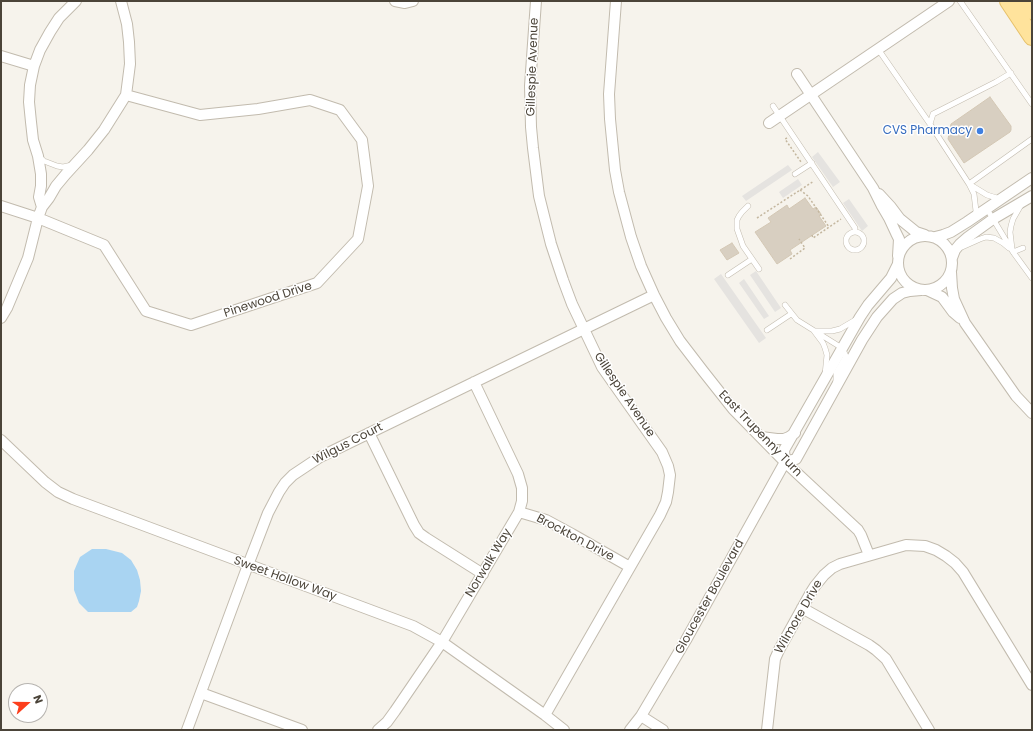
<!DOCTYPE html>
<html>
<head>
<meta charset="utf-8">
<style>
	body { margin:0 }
	#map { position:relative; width:1033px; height:731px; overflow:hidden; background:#f6f3ec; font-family:Poppins,sans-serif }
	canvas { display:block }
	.frame { position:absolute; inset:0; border:2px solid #4b4439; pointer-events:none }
	.north { position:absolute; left:8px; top:683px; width:40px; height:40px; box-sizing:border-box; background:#fff; border:1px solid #b7b4b0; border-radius:50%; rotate:69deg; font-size:11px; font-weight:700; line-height:16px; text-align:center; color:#4b4439 }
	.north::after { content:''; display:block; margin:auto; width:14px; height:18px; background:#fc3f1d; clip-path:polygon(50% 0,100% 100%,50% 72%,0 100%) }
</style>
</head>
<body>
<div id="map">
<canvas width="1033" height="731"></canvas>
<div class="frame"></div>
<div class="north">N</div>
</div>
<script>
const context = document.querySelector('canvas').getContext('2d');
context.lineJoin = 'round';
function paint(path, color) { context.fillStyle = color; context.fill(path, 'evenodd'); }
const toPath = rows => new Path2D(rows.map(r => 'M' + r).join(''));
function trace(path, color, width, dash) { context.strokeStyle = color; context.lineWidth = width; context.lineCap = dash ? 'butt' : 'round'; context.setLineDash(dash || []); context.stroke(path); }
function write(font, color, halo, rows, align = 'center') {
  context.font = font + ' Poppins,sans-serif'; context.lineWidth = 3; context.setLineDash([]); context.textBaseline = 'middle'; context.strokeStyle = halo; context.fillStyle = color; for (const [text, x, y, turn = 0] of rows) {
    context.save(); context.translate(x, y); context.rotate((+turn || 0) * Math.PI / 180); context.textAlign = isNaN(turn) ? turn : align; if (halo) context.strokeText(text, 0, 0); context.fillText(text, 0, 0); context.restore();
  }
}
paint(toPath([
	[818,152,840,182,833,187,812,157],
	[788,165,792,170,746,201,742,196],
	[798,179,802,185,783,198,779,192],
	[849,199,868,226,862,231,843,203],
	[756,271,781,308,775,312,750,275],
	[721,274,766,338,759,343,714,279],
	[744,279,769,316,764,319,739,283]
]), '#e5e3e0');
paint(toPath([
	[92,549,106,549,122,553,131,560,137,570,140,580,141,591,139,601,137,607,131,612,88,612,79,603,74,590,74,571,80,557]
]), '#a9d4f2');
const building = toPath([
	[990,97,1011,126,1011,130,1010,132,964,163,948,139,951,124,990,97],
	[805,198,813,209,816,207,821,214,819,216,826,226,790,250,792,254,777,264,755,232,771,222,768,218,787,205,789,209,805,198],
	[732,243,739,253,727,260,720,250,732,243]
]);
paint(building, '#d8cfc1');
trace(building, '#d3c7b4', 1);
const lane = toPath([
	[960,1,1032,104],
	[878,49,930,124,969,184,1032,139],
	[773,106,855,228,855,232],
	[930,124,933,114,996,82,1011,73],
	[39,157,44,161,57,166,63,167,72,165],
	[795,174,812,163],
	[969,184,987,195,1000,199],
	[969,184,974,194,976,211,975,217],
	[748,206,742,212,739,216,737,220,737,229,743,246,759,269],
	[987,209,1013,252,1032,278],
	'846 241a9 9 0 1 1 18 0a9 9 0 1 1-18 0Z',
	[962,247,980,239,986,237,994,238,1003,243,1009,248],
	[1012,249,1010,232,1011,226,1013,219,1021,205],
	[1013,252,1023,248],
	[728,275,752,259],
	[785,305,797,320,842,348,846,356,836,373,836,383],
	[767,330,791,314],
	[825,375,827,355,825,348,823,343,814,331,832,331,840,329,857,319]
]);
const street = toPath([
	[395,1,405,3,413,1],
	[536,1,530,86,531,127,533,148,539,196,551,244,563,280,572,304,602,367,662,452,668,466,670,475,668,492,666,502,660,515,545,715],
	[616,1,609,94,610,119,615,170,619,192,631,237,641,266,654,295,666,318,680,341,703,371,733,409,785,462,858,530,861,535,869,555],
	[1,56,34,66],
	[797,74,873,188,882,206,889,218,896,233,899,239,898,256],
	[769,123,949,1],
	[879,194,891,207,900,219,916,232,925,235],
	[1,206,38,218,104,245,146,311,191,325,317,283,358,239,368,186,362,140,340,110,310,100,258,109,200,115,126,95],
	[42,207,39,197,41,186,41,174,38,156,33,140,31,122,29,102,30,85,34,66,40,50,50,32,59,18,76,1],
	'898 263a27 27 0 1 1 54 0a27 27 0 1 1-54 0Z',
	[935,237,943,235,951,232,967,222,1032,178],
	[952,258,955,250,960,244,968,237,993,219,1032,196],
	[951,272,952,288,954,299,965,323,1016,396,1032,413],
	[927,290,942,297,953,312,960,318],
	[1,318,7,308,28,258,38,218,42,207,49,198,56,186,66,174,88,150,104,130,126,95,130,64,129,42,127,24,121,1],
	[369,433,414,525,419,533,426,538,483,574],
	[761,437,777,439,784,439,789,437,795,433],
	[1,440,45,482,58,492,73,499,413,626,442,642,545,715,564,730],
	[785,462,796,459,862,340,877,317,893,299,902,293,910,291,921,290],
	[519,512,546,520,572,534,630,567],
	[802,608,869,645,876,650,886,659,929,730],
	[201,693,302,730],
	[641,716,663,730],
	[187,730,248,565,268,513,279,492,285,483,293,475,320,457,654,295],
	[378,730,387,722,395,711,442,642,519,512,522,501,522,488,518,474,474,382],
	[630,730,641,716,686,640,785,462,784,450,860,317,868,305,891,278,898,264],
	[767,730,775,659,779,650,810,594,815,586,824,575,832,568,840,564,906,545,925,546,936,550,946,556,955,563,963,572,1032,685]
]);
const primary = toPath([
	[1008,1,1032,37],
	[1025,1,1032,11]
]);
trace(lane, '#c2bbae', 6);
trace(street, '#c2bbae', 12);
trace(primary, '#e6c16a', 18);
trace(toPath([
	[787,138,785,139,801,162],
	[800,190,808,196,829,227],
	[757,218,814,181],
	[812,235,813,238,841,219],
	[790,259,805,248,799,239]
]), '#c4b79f', 1.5, [2, 2]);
trace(lane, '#fff', 5);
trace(street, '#fff', 10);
trace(primary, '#ffe39c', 16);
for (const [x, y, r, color] of [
	[980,131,4,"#3f7fe0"]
]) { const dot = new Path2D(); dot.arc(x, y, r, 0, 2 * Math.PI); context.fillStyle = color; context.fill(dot); trace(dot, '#fff', 1.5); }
write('12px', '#4b4439', '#fff', [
	["Gillespie Avenue",533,67,-88],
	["Pinewood Drive",268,300,-18],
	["Gillespie Avenue",624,395,56],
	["East Trupenny Turn",760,434,46],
	["Wilgus Court",348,444,-27],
	["Brockton Drive",575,538,28],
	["Norwalk Way",489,563,-59],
	["Sweet Hollow Way",285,579,20],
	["Gloucester Boulevard",710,597,-61],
	["Wilmore Drive",799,617,-60]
]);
write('12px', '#366cbe', '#fff', [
	["CVS Pharmacy",972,131]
], 'right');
</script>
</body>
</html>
